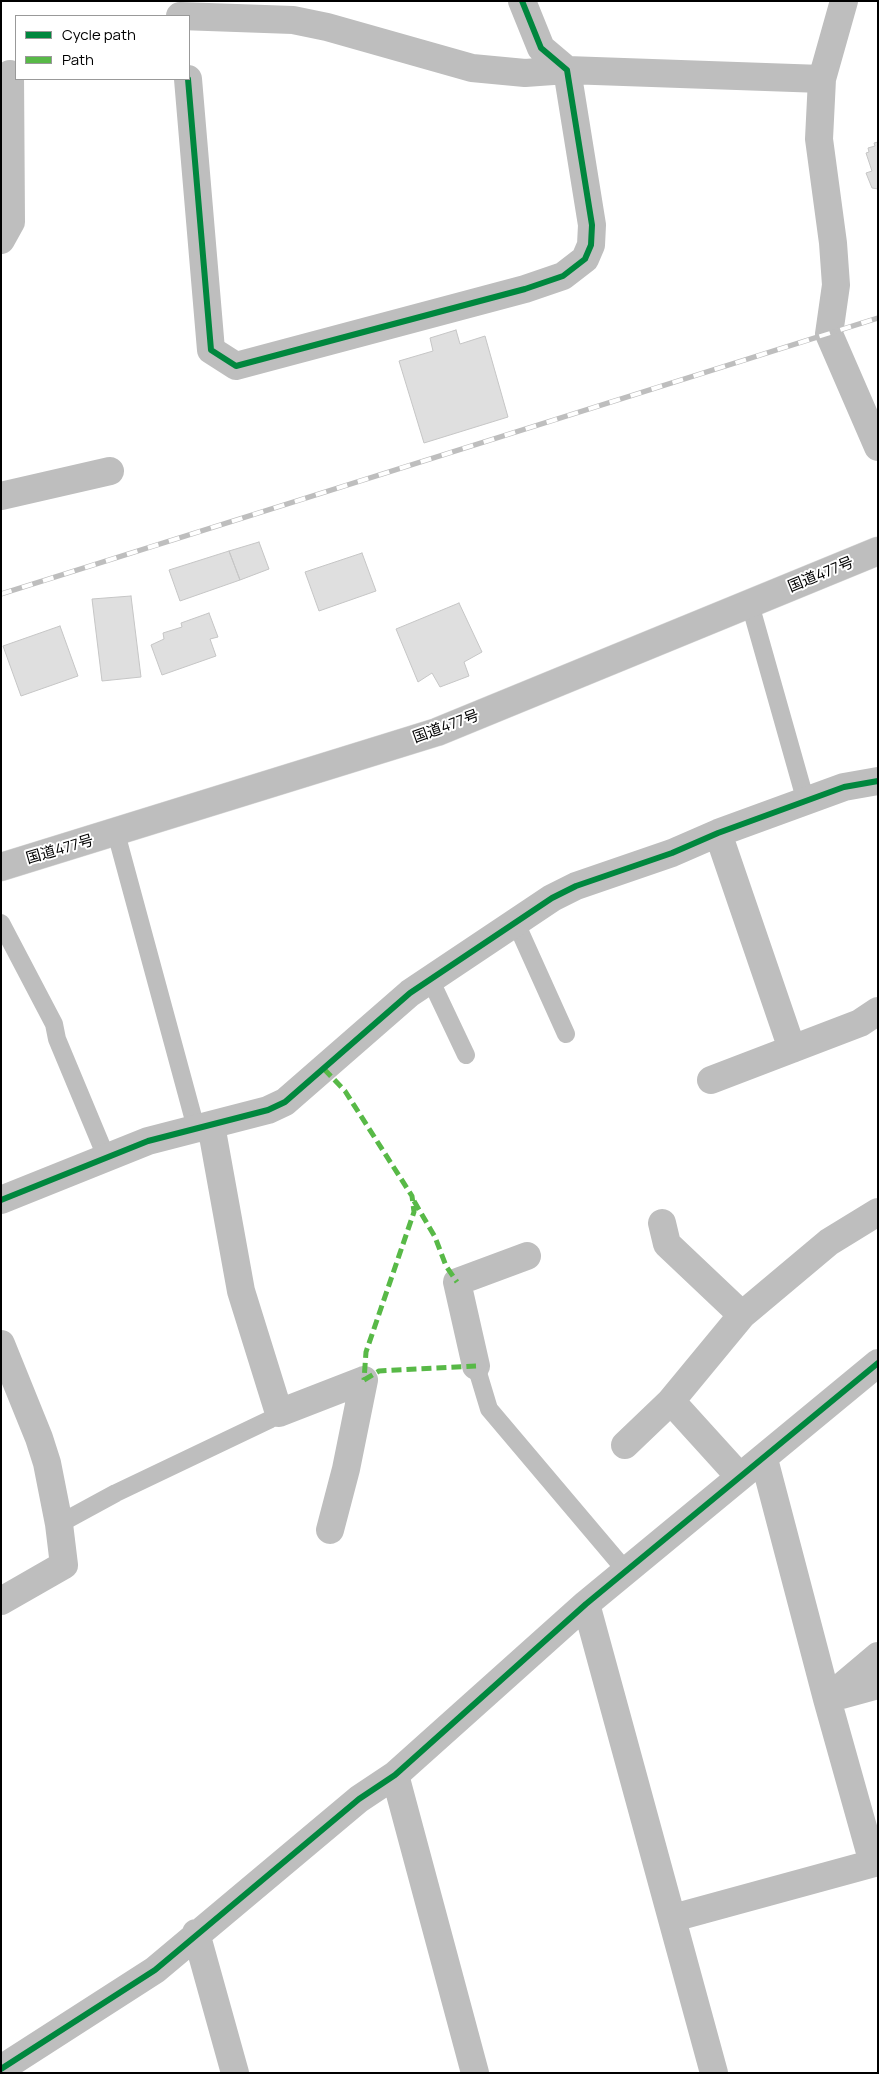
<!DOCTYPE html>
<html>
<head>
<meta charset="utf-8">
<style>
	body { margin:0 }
	#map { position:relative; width:879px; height:2074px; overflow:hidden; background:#fff; font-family:Manrope,sans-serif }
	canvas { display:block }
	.frame { position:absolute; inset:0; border:2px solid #000; pointer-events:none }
	.legend { position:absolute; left:15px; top:15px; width:175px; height:65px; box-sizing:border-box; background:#fff; border:1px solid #999; margin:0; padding:6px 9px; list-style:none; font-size:15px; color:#000 }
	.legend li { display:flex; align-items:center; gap:10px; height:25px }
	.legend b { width:25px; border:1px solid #999 }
</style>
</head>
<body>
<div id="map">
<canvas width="879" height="2074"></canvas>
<div class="frame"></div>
<ul class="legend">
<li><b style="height:6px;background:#00873e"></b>Cycle path</li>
<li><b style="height:6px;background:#58b947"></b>Path</li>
</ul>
</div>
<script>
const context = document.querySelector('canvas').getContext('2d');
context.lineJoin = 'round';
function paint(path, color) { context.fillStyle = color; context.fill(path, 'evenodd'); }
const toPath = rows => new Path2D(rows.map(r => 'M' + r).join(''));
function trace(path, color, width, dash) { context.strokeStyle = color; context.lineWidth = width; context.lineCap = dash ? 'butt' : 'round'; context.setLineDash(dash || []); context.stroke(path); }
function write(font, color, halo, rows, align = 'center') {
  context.font = font + ' Manrope,"Noto Sans JP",sans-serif'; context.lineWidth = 4; context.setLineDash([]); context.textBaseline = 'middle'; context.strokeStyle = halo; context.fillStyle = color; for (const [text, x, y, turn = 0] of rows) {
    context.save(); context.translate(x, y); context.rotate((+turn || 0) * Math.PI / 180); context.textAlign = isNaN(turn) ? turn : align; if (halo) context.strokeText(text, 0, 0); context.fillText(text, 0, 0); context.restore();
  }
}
const building = toPath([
	[878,142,878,189,872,188,866,173,872,171,866,153,869,152,868,148,875,146,874,143,878,142],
	[456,330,460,344,485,336,508,417,424,443,399,361,433,351,430,338,456,330],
	[259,542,269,569,240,580,229,551,259,542],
	[229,551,240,580,180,601,169,570,229,551],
	[362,553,376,591,319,611,305,572,362,553],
	[131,596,141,677,102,681,92,599,131,596],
	[459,603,482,652,464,662,469,676,440,687,432,673,418,682,396,629,459,603],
	[209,613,218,637,210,639,216,656,162,675,151,645,164,639,163,633,182,627,181,623,209,613],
	[60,626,78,676,21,696,3,646,60,626]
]);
paint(building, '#dfdfdf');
trace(building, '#c6c6c6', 1);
const highway = toPath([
	[1,867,437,732,878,551]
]);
trace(highway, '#dbdbdb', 29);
trace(toPath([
	[750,604,806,802],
	[116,833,196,1128],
	[1,923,54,1024,57,1039,107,1159],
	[516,923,566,1034],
	[430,979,466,1055],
	[476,1366,489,1409,626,1571],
	[59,1524,116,1493,269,1420,279,1413]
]), '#bebebe', 18);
trace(toPath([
	[844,1,822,79,819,139,833,243,836,285,829,334,878,447],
	[180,16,293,20,327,27,472,68,525,73,567,70,822,79],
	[188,79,211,350,236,366,525,289,563,276,585,259,591,245,592,225,567,70,541,48,522,1],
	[1,240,11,222,10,74],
	[1,496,110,471],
	[718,833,792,1049],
	[711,1080,860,1023,878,1011],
	[211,1125,241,1291,279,1413,364,1380],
	[1,1200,148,1141,268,1110,285,1102,410,993,552,898,576,886,672,853,718,833,844,787,878,781],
	[662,1223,667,1244,742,1315],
	[1,1344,39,1438,47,1463,59,1524,64,1565,1,1601],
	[476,1366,457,1282,527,1256],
	[625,1445,671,1401],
	[764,1459,827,1699,878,1656],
	[739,1476,671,1401,742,1315,829,1242,878,1212],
	[330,1530,346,1469,364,1380],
	[586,1604,714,2073],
	[395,1775,475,2073],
	[873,1863,827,1699,878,1685],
	[673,1918,878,1862],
	[196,1933,235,2073],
	[1,2069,155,1970,359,1799,395,1775,586,1604,878,1363]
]), '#bebebe', 28);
trace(highway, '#bebebe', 28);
const rail = toPath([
	[1,594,878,318]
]);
trace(rail, '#bebebe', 5.5);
trace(rail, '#fff', 4, [11]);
trace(toPath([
	[324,1069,345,1091,412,1196,414,1212,366,1352,364,1380],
	[414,1201,435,1237,446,1266,457,1282],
	[364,1380,379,1371,476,1366]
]), '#58b947', 5, [10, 5]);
trace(toPath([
	[188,79,211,350,236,366,525,289,563,276,585,259,591,245,592,225,567,70,541,48,522,1],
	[1,1200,148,1141,268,1110,285,1102,410,993,552,898,576,886,672,853,718,833,844,787,878,781],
	[1,2069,155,1970,359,1799,395,1775,586,1604,878,1363]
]), '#00873e', 6);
write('15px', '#000', '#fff', [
	["国道477号",821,575,-22],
	["国道477号",446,727,-20],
	["国道477号",60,850,-16]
]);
</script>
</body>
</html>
